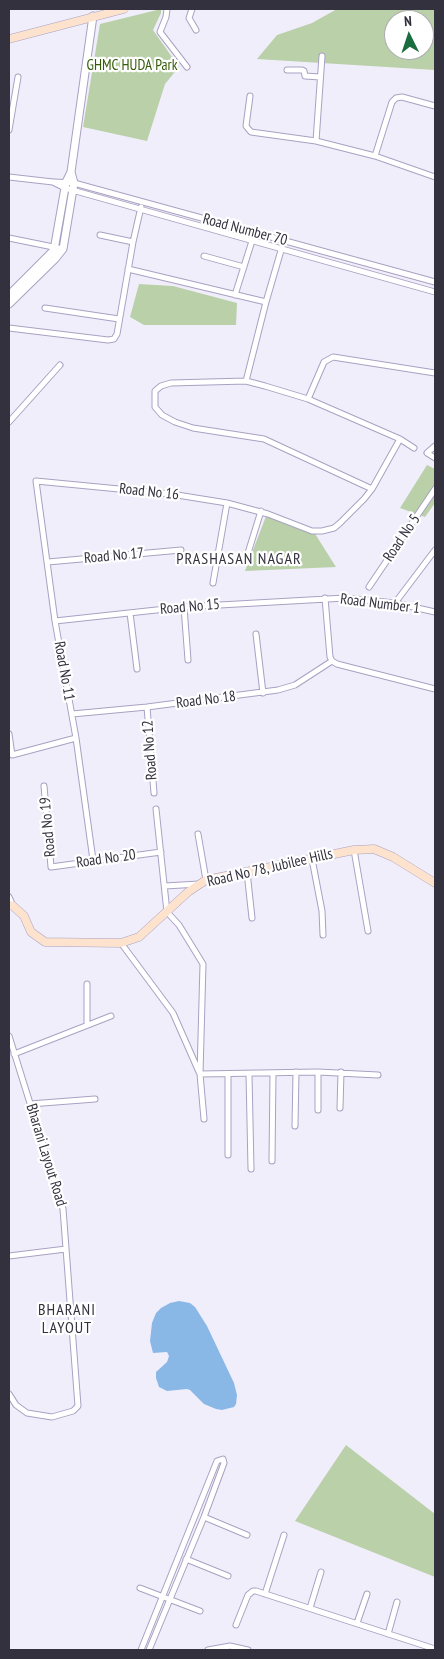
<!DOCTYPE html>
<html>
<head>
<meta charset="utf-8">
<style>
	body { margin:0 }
	#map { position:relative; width:444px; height:1659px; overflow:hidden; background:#f1eefc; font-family:"PT Sans Narrow",sans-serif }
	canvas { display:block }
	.frame { position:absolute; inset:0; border:10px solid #34313e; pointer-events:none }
	.north { position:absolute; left:384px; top:10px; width:50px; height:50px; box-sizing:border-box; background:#fff; border:1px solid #aeadb2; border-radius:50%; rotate:356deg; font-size:14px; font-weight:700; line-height:20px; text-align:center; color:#34313e }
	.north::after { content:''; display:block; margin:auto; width:18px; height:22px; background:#196d3e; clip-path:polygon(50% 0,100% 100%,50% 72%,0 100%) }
</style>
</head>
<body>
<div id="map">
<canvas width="444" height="1659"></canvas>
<div class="frame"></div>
<div class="north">N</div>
</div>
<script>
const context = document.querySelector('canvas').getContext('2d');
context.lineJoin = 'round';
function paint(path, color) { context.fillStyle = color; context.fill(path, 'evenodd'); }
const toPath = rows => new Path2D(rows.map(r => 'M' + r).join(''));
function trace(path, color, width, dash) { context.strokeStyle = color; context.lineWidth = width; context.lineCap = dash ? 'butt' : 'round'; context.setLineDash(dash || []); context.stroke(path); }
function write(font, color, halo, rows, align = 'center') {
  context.font = font + ' "PT Sans Narrow",sans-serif'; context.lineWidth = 4.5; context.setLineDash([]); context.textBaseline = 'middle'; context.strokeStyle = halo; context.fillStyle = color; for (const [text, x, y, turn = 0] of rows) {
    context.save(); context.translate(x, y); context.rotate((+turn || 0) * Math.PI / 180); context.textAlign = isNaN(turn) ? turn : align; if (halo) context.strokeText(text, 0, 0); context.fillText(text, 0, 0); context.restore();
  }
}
paint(toPath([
	[161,9,161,13,153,30,179,67,165,84,147,141,83,127,100,24],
	[337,9,435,9,435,70,257,59,277,35,312,23],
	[394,20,424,20,424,50,394,50],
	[139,284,173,286,237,303,236,325,144,325,130,317],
	[427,465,435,469,435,503,425,517,400,508],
	[268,511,312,529,336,567,245,571],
	[346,1445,435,1514,435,1577,295,1521]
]), '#b9d0a9');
paint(toPath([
	[179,1301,190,1303,195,1307,207,1326,234,1383,237,1395,236,1404,234,1407,222,1410,216,1409,204,1404,190,1390,187,1389,167,1391,159,1387,156,1378,156,1372,167,1362,169,1356,167,1352,153,1353,150,1341,152,1323,156,1313,161,1308,170,1303]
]), '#89b8e7');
const minor = toPath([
	[167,9,166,17,160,32,187,67],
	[192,9,189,18,196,30],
	[287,70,302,70,304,71,305,76,320,77],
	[250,96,246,126,251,132,316,141,375,156,435,177],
	[9,130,18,77],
	[316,141,322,56],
	[375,156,392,102,396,98,402,97,435,106],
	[9,177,53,182,65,188,435,292],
	[54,182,74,183,435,282],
	[100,235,133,242],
	[9,238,63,249],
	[204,256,244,267],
	[128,269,266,302],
	[235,295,252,241],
	[45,308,119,319],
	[9,328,108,340,114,339,117,334,133,242,141,207],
	[246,381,266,302,282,247],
	[308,399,324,362,333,357,435,373],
	[9,422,60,365],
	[435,446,427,453,435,458],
	[372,489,264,439,193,428,175,422,162,415,155,407,155,391,161,386,171,383,246,381,265,386,308,399,400,439,414,448],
	[248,553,261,511],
	[48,562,181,550],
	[213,583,227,503],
	[369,587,435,489],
	[325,598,330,657,332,661],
	[395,603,435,550],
	[184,607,188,660],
	[130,613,137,669],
	[55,621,184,607,345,598,395,603,435,612],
	[256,634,263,693],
	[332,661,337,664,435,689],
	[147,707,154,793],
	[72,714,147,707,278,690,295,685,332,661],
	[9,734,12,755,76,738],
	[44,786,51,867,161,852],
	[156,809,167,912,179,925,203,964,200,1074,204,1119],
	[198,834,206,880],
	[354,850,368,931],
	[312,859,322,911,323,935],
	[93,860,76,738,55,621,36,481,171,494,227,503,268,514,312,531,322,531,334,528,340,523,364,499,372,489,400,439],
	[247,872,252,918],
	[165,886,199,884],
	[9,897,13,906],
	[121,943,173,1013,199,1072],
	[87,984,87,1025],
	[9,1036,63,1209,78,1406,73,1411,52,1417,27,1413,16,1405,9,1394],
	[14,1054,111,1016],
	[200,1074,318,1072,378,1075],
	[249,1074,251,1169],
	[30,1104,95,1099],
	[340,1108,341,1072],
	[318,1110,318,1072],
	[295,1126,296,1072],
	[228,1155,228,1074],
	[272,1161,273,1073],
	[9,1256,66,1249],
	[204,1517,247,1535],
	[186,1559,228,1576],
	[140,1588,200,1611],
	[265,1594,284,1535],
	[310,1608,321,1572],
	[357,1623,367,1594],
	[236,1625,248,1595,253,1591,256,1591,435,1649],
	[388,1634,397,1602],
	[141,1650,217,1461,223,1459,224,1463,204,1517,149,1650],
	[208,1650,230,1646,248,1650]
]);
const tertiary = toPath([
	[9,295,54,250,66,182,71,172],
	[9,304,55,259,63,249,74,183,71,172,93,16]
]);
const secondary = toPath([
	[9,39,124,9],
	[9,905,13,906,24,916,31,932,45,942,121,943,139,937,188,892,206,880,354,850,374,849,393,857,435,883]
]);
trace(minor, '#a9a1c2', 7);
trace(tertiary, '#a9a1c2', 9);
trace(secondary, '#a9a1c2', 9);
trace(minor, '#fff', 5);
trace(tertiary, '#fff', 7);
trace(secondary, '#fde3cd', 8);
write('15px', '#345b08', '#fff', [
	["GHMC HUDA Park",132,66]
]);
write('15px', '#34313e', '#fff', [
	["Road Number 70",245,230,15],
	["Road No 16",149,492,6],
	["Road No 5",402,538,-56],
	["Road No 17",114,556,-5],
	["Road Number 1",380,604,7],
	["Road No 15",190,607,-5],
	["Road No 11",64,671,80],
	["Road No 18",206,700,-7],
	["Road No 12",150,750,-94],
	["Road No 19",48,827,-95],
	["Road No 20",106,859,-8],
	["Road No 78, Jubilee Hills",270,868,-13],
	["Bharani Layout Road",46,1155,73]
]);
context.letterSpacing = '1px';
write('16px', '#34313e', '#fff', [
	["PRASHASAN NAGAR",239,559],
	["BHARANI",67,1310],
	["LAYOUT",67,1328]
]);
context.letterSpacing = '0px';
</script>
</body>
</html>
